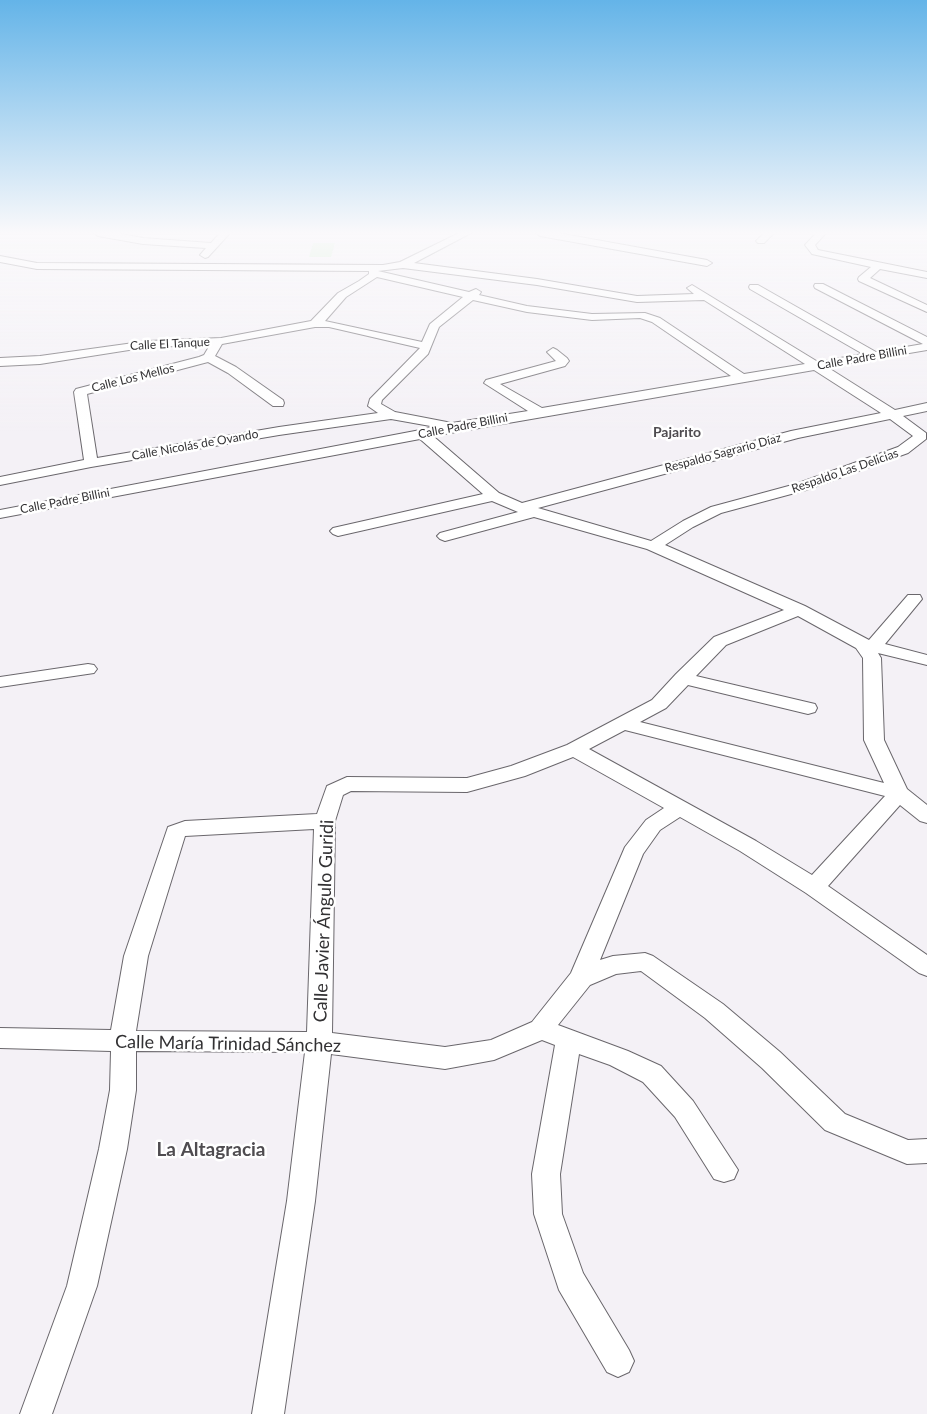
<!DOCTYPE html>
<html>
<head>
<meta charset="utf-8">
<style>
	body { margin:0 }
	canvas { display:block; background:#f4f1f6 }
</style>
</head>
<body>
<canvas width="927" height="1414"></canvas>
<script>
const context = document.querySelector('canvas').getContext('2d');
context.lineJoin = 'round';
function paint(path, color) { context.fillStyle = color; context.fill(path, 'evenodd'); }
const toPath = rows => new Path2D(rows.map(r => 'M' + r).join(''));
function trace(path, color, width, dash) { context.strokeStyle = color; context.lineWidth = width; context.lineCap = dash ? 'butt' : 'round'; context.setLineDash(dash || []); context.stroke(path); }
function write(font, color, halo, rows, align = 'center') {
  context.font = font + ' Lato,sans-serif'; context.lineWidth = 5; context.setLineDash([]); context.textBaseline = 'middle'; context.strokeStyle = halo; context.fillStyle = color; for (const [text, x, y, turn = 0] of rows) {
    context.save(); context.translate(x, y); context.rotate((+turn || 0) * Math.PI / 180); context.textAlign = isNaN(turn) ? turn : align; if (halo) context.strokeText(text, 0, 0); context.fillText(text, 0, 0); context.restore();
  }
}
paint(toPath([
	[313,243,335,243,331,257,309,257]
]), '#c3efbf');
const street = toPath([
	[94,233,116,233,143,238,211,243,220,233,230,233,208,257,205,258,200,255,206,248,143,244,98,236,94,233],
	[459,233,471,233,414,263,537,279,637,296,694,294,687,288,692,285,818,362,863,354,750,289,749,287,750,285,758,285,876,352,923,344,815,288,814,286,815,284,823,284,927,337,927,350,827,367,895,410,927,403,927,411,903,416,926,433,926,439,908,453,806,490,721,513,693,527,665,545,805,606,869,640,908,595,920,595,922,599,885,644,927,655,927,665,878,653,881,658,884,740,907,789,927,805,927,823,920,821,900,805,828,886,927,955,927,976,919,973,806,893,740,851,680,817,660,830,643,854,600,960,613,956,645,953,653,956,723,1004,780,1052,845,1114,908,1140,927,1139,927,1163,907,1164,825,1130,762,1068,705,1018,641,971,616,974,590,985,558,1025,628,1051,661,1066,693,1101,738,1170,734,1179,724,1182,714,1179,675,1117,643,1082,610,1065,579,1054,560,1174,562,1214,583,1273,629,1350,634,1361,629,1372,618,1377,607,1372,559,1290,534,1214,532,1174,555,1045,542,1040,494,1060,445,1069,331,1054,315,1201,284,1414,252,1414,287,1201,305,1052,136,1051,136,1090,127,1149,97,1286,52,1414,20,1414,67,1286,99,1149,110,1090,111,1051,0,1048,0,1028,111,1030,124,956,168,827,185,821,317,814,327,786,347,777,467,778,511,766,567,745,652,700,676,674,714,637,784,610,647,549,534,517,445,541,440,539,437,536,440,533,518,512,492,501,338,536,333,534,330,531,333,528,483,494,420,439,0,518,0,510,436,427,391,419,279,435,91,467,0,485,0,477,84,460,74,392,76,389,199,357,204,355,210,345,148,347,40,364,0,366,0,358,40,356,148,341,221,338,311,321,338,293,359,281,369,274,369,271,37,269,0,262,0,256,37,263,383,265,400,262,459,233],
	[403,268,537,285,637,302,704,300,805,364,744,374,660,318,645,313,592,314,527,306,479,295,481,292,476,289,469,292,378,271,403,268],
	[377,277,463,297,430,324,422,342,325,321,346,297,377,277],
	[473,300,527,312,592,320,640,318,652,322,731,376,542,408,500,384,565,366,569,361,567,358,557,350,553,348,547,352,556,361,486,380,484,383,528,411,452,423,395,412,381,404,382,400,428,354,439,327,473,300],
	[315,327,329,327,420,348,370,399,368,406,378,413,279,427,97,458,87,394,208,362,228,373,273,406,283,406,284,403,283,400,236,367,215,356,222,344,315,327],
	[814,370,881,413,791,431,522,503,499,493,433,436,814,370],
	[890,419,913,436,898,447,796,484,711,507,683,521,651,541,538,508,798,438,890,419],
	[798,616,856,648,863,658,864,740,884,783,640,722,666,708,688,685,808,714,815,712,817,708,815,704,696,676,726,645,798,616],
	[625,730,885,796,812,875,756,841,589,749,625,730],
	[573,757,664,808,646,820,625,847,571,973,532,1022,491,1040,445,1047,332,1033,335,821,343,795,351,791,467,792,525,776,573,757],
	[314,829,307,1032,136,1031,148,956,185,836,314,829],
	[536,233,558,233,707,260,712,263,707,266,540,236,536,233],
	[764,233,774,233,764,243,758,243,756,241,764,233],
	[816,233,826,233,815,245,818,250,927,272,927,278,880,269,870,278,927,305,927,312,859,281,858,279,859,277,871,267,812,254,805,245,816,233],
	[88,664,94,665,97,669,94,673,0,687,0,677,88,664]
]);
trace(street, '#6a676c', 2);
paint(street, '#fff');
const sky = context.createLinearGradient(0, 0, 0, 431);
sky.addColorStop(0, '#64b4e8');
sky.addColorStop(0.54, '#faf9fb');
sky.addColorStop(1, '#faf9fb00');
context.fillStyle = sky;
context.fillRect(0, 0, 927, 431);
write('12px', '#323133', '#fff', [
	["Calle El Tanque",170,344,-3],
	["Calle Padre Billini",862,358,-10],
	["Calle Los Mellos",133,378,-14],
	["Calle Padre Billini",463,426,-11],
	["Calle Nicolás de Ovando",195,445,-10],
	["Respaldo Sagrario Díaz",723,453,-15],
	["Respaldo Las Delicias",845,471,-19],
	["Calle Padre Billini",65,501,-11]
]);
write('bold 14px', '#4f4c50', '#fff', [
	["Pajarito",677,432]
]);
write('18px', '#323133', '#fff', [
	["Calle Javier Ángulo Guridi",324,921,-88],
	["Calle María Trinidad Sánchez",228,1044,1]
]);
write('bold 19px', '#4f4c50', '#fff', [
	["La Altagracia",211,1150]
]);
</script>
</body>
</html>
